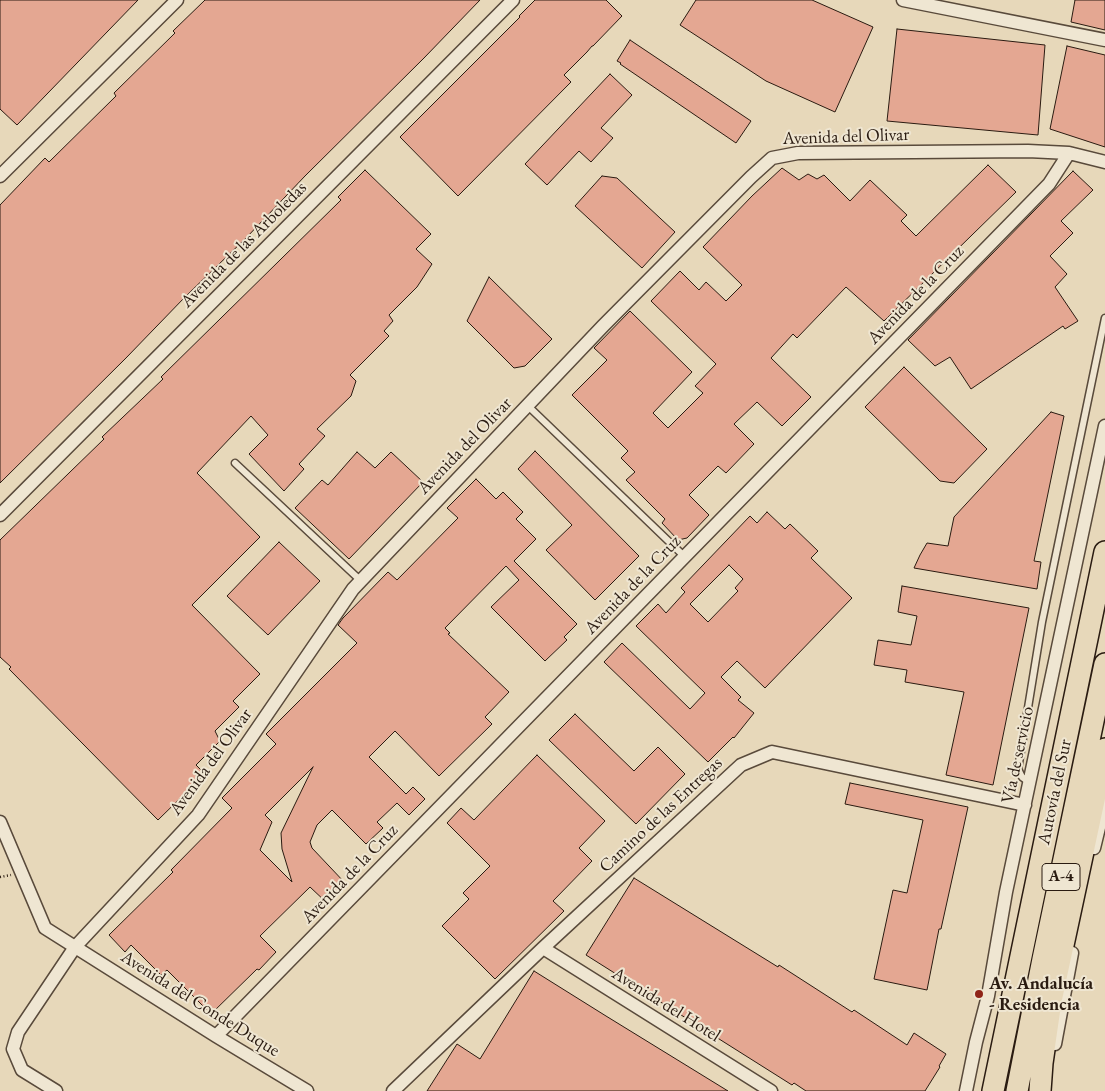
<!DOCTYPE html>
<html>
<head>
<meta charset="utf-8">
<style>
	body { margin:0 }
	canvas { display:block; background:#e7d8ba }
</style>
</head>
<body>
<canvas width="1105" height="1091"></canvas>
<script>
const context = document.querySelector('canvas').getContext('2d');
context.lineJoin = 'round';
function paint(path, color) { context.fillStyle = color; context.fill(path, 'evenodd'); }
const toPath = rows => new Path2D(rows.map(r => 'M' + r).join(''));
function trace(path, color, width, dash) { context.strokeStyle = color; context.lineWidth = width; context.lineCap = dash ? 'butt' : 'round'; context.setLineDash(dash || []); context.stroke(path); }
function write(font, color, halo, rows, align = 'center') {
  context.font = font + ' "EB Garamond",serif'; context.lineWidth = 4; context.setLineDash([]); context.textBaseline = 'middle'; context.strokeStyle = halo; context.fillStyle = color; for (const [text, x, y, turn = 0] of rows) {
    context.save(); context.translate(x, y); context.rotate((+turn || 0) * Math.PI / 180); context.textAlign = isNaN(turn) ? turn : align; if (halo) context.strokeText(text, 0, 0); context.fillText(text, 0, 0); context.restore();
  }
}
const building = toPath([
	[0,0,138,0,17,125,0,109,0,0],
	[205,0,480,0,424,58,305,176,246,238,185,297,126,358,0,483,0,205,45,158,49,162,116,96,114,93,175,33,173,31,205,0],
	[535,0,606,0,622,16,593,46,592,46,587,52,564,75,571,82,458,196,400,137,520,17,519,16,535,0],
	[696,0,812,0,873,27,835,112,766,81,680,25,696,0],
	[1075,0,1105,0,1105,30,1071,22,1075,0],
	[897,29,1045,45,1038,135,887,121,897,29],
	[630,40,751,121,736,143,620,64,621,63,617,61,630,40],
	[1067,46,1105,55,1105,147,1050,129,1067,46],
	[610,74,632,95,601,128,613,138,591,162,579,151,547,185,525,164,610,74],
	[988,165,1016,192,884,321,846,287,797,338,793,334,771,358,811,397,782,426,757,402,734,424,754,444,726,473,718,466,689,495,709,515,687,538,678,540,662,523,665,519,626,480,635,472,621,458,628,451,572,395,607,360,594,348,630,311,692,372,653,413,668,428,703,393,695,386,716,364,651,301,680,271,699,290,706,282,726,301,742,285,703,247,752,196,782,168,799,180,808,174,817,179,824,175,850,201,870,180,907,215,901,221,916,236,988,165],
	[365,170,431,234,416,249,432,264,417,287,389,315,393,321,384,331,389,336,350,375,356,381,351,396,317,429,325,436,299,464,304,469,284,491,249,454,268,435,251,416,197,473,260,537,192,605,260,674,233,701,239,707,215,731,220,741,196,765,205,774,158,820,9,669,11,667,0,657,0,540,104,439,102,437,163,379,161,377,341,200,338,197,365,170],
	[1073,171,1093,190,1061,221,1073,233,1050,256,1067,274,1055,287,1078,321,1065,329,1063,326,971,389,950,357,935,366,908,340,1073,171],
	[602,176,617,178,675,232,642,268,575,206,602,176],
	[489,277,552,339,525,366,514,368,467,321,489,277],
	[904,367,987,449,954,483,940,481,865,407,904,367],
	[1051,412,1064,416,1034,561,1041,562,1037,589,914,568,920,555,927,543,948,546,954,517,1051,412],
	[535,451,639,556,595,600,546,550,572,525,518,469,535,451],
	[357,452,375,468,391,452,423,482,349,559,295,508,322,480,328,485,357,452],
	[476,479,496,499,503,492,523,512,516,519,536,539,514,561,577,624,564,637,567,640,545,661,491,607,519,580,506,566,445,628,450,633,448,634,509,692,485,717,492,724,439,776,395,731,369,757,406,794,413,787,425,799,409,815,397,803,377,822,383,828,366,844,332,810,317,825,310,842,312,848,346,884,327,903,310,887,260,936,276,952,259,970,257,969,211,1014,167,970,161,975,131,945,125,952,109,935,173,872,171,870,232,808,222,798,276,744,266,734,357,643,338,625,343,618,388,572,397,580,458,518,447,508,476,479],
	[313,767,281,833,282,849,292,882,260,850,272,822,265,815,313,767],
	[767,512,785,529,790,524,818,551,811,558,852,598,765,688,737,661,721,677,741,697,738,700,754,713,734,738,733,737,708,762,604,662,622,643,690,709,705,693,636,626,658,604,666,613,685,592,681,588,750,516,757,523,767,512],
	[729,565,743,579,735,588,738,591,708,622,690,604,729,565],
	[279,542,320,581,268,635,227,596,279,542],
	[902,586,1029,608,993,785,946,775,964,692,905,682,907,670,874,665,878,640,911,645,917,616,898,612,902,586],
	[575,714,634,771,658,747,685,774,636,824,549,740,575,714],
	[537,755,605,821,579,848,592,861,553,901,564,911,495,979,442,926,469,899,463,893,490,866,447,823,461,808,474,820,537,755],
	[850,783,968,807,941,929,939,929,927,990,874,979,893,890,907,893,923,820,845,804,850,783],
	[634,878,778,967,779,965,852,1012,854,1010,907,1045,914,1033,946,1054,939,1066,940,1067,925,1091,806,1091,794,1083,792,1085,586,955,634,878],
	[534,971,606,1016,728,1091,427,1091,457,1044,480,1059,534,971]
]);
paint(building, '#e4a792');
trace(building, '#2a1b11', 1);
const lane = toPath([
	[528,406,685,557],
	[235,463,360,580],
	[1029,782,1022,777,1018,769,1042,622,1105,318]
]);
const street = toPath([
	[903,0,1105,40],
	[0,176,177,0],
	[0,515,513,0],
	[0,822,45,928,216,1036,307,1091],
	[1094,848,1105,803],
	[543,948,771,1091],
	[216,1036,1049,184,1069,153],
	[1055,1044,1072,953],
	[56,1091,22,1070,13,1049,18,1032,75,947,198,815,353,589,603,326,751,177,772,158,798,153,1028,151,1069,153,1105,162],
	[393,1091,543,948,741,765,772,752,1025,805],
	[966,1091,976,1042,988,996,1006,892,1105,426]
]);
const highway = toPath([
	[993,1091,1105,552],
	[1017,1091,1043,959,1105,664],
	[1040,1091,1042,1063,1051,1001,1105,749]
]);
trace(lane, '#594a3b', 9);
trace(street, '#594a3b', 15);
trace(highway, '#2a1b11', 24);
trace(toPath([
	[0,877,11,875]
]), '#2a1b11', 2.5, [1, 2.5]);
trace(lane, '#efe6d2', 6);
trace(street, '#efe6d2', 12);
trace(highway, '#e7d8ba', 21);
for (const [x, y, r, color] of [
	[979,994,5,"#8f2418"]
]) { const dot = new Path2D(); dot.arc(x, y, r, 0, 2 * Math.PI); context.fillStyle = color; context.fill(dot); trace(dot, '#efe6d2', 2); }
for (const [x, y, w] of [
	[1061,877,38]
]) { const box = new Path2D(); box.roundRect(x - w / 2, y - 13.5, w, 27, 4); context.fillStyle = '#efe6d2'; context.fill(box); trace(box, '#2a1b11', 1); }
write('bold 16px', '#2a1b11', null, [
	["A-4",1061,877]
]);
write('18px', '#2a1b11', '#efe6d2', [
	["Avenida del Olivar",846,137,-2],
	["Avenida de las Arboledas",244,245,-45],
	["Avenida de la Cruz",916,295,-46],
	["Avenida del Olivar",465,446,-46],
	["Avenida de la Cruz",633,585,-46],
	["Vía de servicio",1018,755,-78],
	["Avenida del Olivar",211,762,-54],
	["Autovía del Sur",1055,792,-78],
	["Camino de las Entregas",661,815,-43],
	["Avenida de la Cruz",350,874,-46],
	["Avenida del Conde Duque",200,1004,32],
	["Avenida del Hotel",666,1005,32]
]);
write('bold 18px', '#2a1b11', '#efe6d2', [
	["Av. Andalucía",989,984],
	["- Residencia",989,1005]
], 'left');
</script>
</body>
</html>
